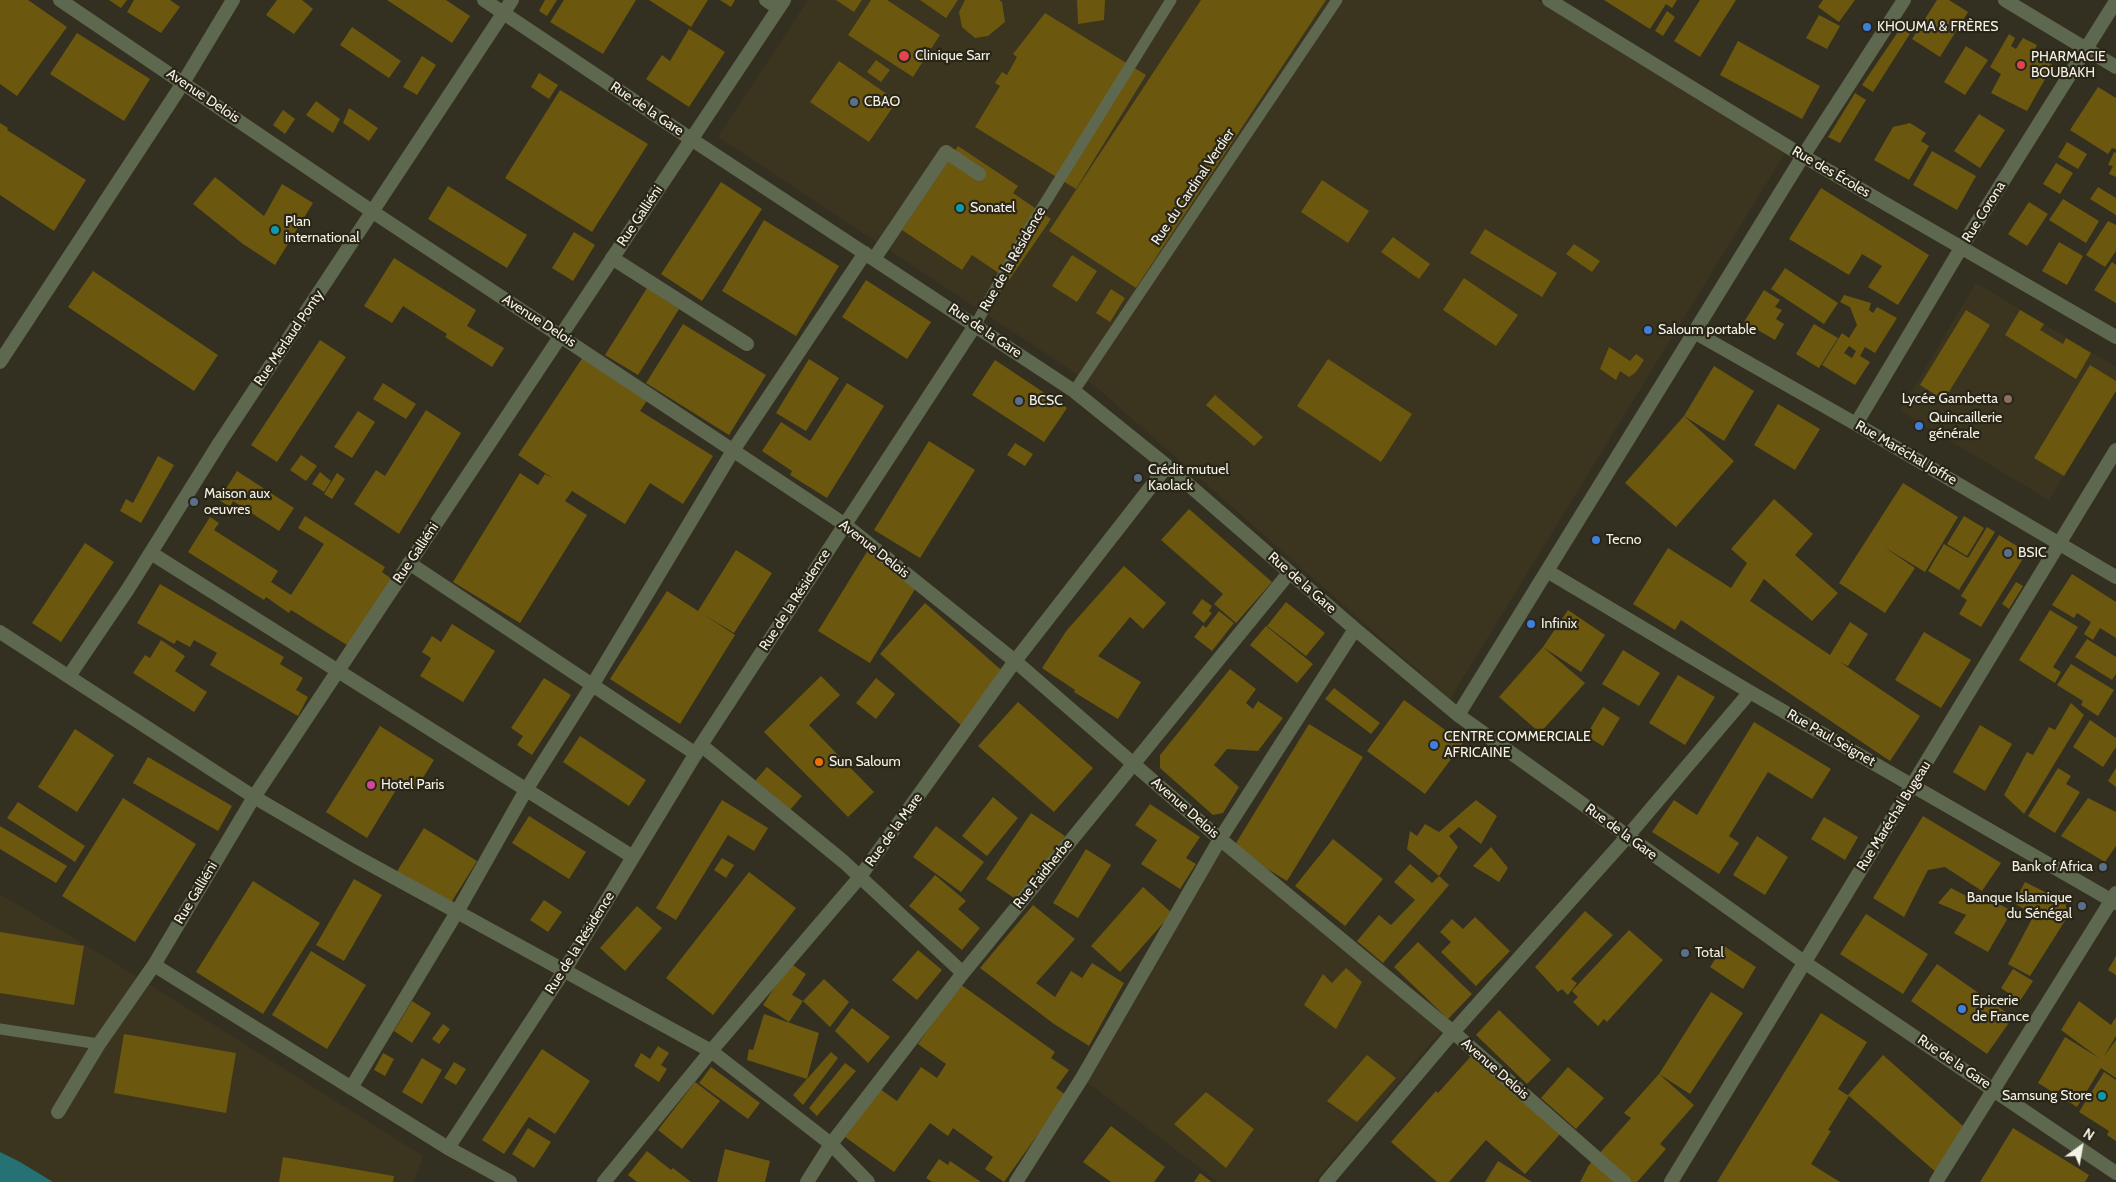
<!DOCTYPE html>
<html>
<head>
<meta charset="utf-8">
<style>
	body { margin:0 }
	#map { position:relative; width:2116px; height:1182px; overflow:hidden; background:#343021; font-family:Cabin,sans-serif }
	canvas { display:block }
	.north { position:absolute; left:2056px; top:1122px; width:50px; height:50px; -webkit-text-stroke:4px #2a2617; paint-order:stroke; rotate:32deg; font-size:14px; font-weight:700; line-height:20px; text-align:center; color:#f4f1e8 }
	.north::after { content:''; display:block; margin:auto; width:18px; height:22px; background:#f4f1e8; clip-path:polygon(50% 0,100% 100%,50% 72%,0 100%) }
</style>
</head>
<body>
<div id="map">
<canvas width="2116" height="1182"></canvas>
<div class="north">N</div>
</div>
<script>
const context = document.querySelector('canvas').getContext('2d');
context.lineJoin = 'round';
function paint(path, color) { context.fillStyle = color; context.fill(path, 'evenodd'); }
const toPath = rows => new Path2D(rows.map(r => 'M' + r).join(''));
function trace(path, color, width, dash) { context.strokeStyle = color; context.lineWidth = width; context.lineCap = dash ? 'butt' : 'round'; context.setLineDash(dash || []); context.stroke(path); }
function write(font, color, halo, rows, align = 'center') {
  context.font = font + ' Cabin,sans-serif'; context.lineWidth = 4.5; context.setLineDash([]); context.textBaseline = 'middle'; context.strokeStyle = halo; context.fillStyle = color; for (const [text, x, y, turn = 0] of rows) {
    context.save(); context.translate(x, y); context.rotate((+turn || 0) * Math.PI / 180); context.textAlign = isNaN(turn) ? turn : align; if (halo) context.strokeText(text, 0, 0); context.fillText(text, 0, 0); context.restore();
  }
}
paint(toPath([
	[808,0,1537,0,1785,153,1450,699,1095,386,718,137],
	[1976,283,2116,367,2116,388,2049,500,1900,411],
	[1220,848,1441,1031,1314,1182,1218,1182,1087,1082],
	[0,894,123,968,423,1156,414,1182,53,1182,0,1152]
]), '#3b351f');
paint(toPath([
	[0,1152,20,1162,53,1182,0,1182]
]), '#267174');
paint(toPath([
	[0,0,28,0,67,27,17,96,0,84],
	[109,0,127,0,121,8],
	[134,0,170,0,180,7,161,33,127,12],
	[277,0,302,0,313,9,294,34,266,15],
	[387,0,446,0,470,16,452,43],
	[545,0,557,0,547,16,539,11],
	[564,0,636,0,603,54,550,22],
	[649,0,708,0,691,27],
	[720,0,735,0,731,7],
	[836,0,862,0,854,12],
	[871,0,887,0,940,35,913,77,848,35],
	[920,0,958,0,946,18],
	[965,0,999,0,1002,2,1005,22,988,36,975,38,962,27,959,12],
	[1077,0,1105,0,1104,20,1078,24],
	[1201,0,1326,0,1136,288,1049,231],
	[1604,0,1677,0,1672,8,1666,4,1650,29],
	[1700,0,1736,0,1700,57,1674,41],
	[1823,0,1855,0,1839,22,1818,7],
	[1937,0,1949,0,1968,12,1940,57,1912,39],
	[1667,11,1675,17,1663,36,1655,31],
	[1045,13,1146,75,1076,189,975,127,1000,86,995,83,1002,72,1007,75,1017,57,1013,54],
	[1819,15,1840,26,1827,49,1806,38],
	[1904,23,1913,29,1873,92,1862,85],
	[352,27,401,61,389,78,340,45],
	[689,29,725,52,689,107,646,79,662,55,670,61],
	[77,33,150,79,124,121,50,74],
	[2009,34,2015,38,2011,46,2016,49,2023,38,2037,45,2033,53,2053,65,2027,111,1991,93,2001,74,1990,67],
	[1738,41,1820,86,1802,119,1720,75],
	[1966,46,1988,60,1965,95,1944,82],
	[422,56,436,65,417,95,403,87],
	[876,60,890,70,881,82,867,72],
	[839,61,897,101,869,142,810,102],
	[539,73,558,85,549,99,531,87],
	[2098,87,2116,98,2116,149,2112,148,2108,154,2070,130],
	[560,90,648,144,592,232,505,178],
	[1855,93,1866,100,1840,143,1828,137],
	[316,101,340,119,333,133,306,115],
	[349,108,378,128,369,141,343,123],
	[283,110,295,119,285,134,273,125],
	[1979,114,2005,130,1980,168,1954,151],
	[0,123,8,128,7,130,86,180,54,231,0,195],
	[1910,123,1926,133,1921,141,1929,146,1909,180,1874,160,1893,127],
	[2067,142,2087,154,2078,169,2058,157],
	[958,146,1018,186,1013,193,1051,219,1009,280,972,255,962,270,902,230],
	[1932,151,1976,176,1957,210,1913,185],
	[2114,152,2116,153,2116,177,2109,174,2113,166,2108,165],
	[2056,163,2073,173,2060,194,2043,184],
	[215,177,264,216,282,184,313,203,275,265,243,244,193,204],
	[1322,180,1369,211,1348,243,1301,212],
	[721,182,762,209,702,301,661,274],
	[448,186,527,235,507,268,428,219],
	[2098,187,2116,198,2116,215,2090,199],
	[1821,188,1929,255,1898,305,1868,287,1882,266,1862,254,1849,275,1789,239],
	[2063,199,2099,221,2086,243,2049,220],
	[2029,202,2048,214,2027,246,2008,234],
	[764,220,839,266,796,336,722,291],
	[2108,221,2116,225,2116,251,2105,267,2086,255],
	[1485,229,1557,273,1542,297,1470,253],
	[574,232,595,245,573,281,552,268],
	[1393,237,1430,264,1419,279,1381,252],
	[2059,242,2083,256,2067,285,2042,271],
	[1574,244,1600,261,1592,272,1566,254],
	[1072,255,1097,271,1077,302,1052,286],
	[394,258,476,310,467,326,504,348,492,367,445,337,447,334,403,306,392,323,364,306],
	[2112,262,2116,265,2116,303,2094,290],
	[1785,268,1838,303,1824,324,1771,289],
	[93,271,218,355,194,391,68,307],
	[1464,278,1518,315,1496,346,1443,310],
	[866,280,931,322,907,359,842,317],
	[647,288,679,309,638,375,605,355],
	[1111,289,1125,298,1110,322,1096,313],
	[1764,290,1780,300,1775,307,1782,310,1776,319,1784,324,1775,340,1744,322],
	[1844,295,1871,303,1869,310,1873,313,1877,307,1897,318,1875,353,1865,347,1860,356,1870,362,1855,385,1822,365,1842,333,1849,338,1857,325,1850,307,1840,302],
	[1849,346,1856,351,1852,358,1844,353],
	[1966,310,1990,325,1944,400,1920,385],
	[2020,310,2044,324,2040,330,2063,344,2066,338,2091,353,2076,379,2005,335],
	[683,324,766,375,729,435,646,383],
	[1814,324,1838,338,1819,368,1796,354],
	[320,340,346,357,277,462,251,445],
	[1609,347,1630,361,1636,354,1644,360,1636,372,1629,377,1620,371,1616,380,1600,369],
	[585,354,650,396,640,411,713,456,683,504,650,483,625,524,572,491,565,501,587,515,520,623,453,582,520,473,538,485,545,474,554,479,518,455],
	[809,359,839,378,806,431,776,413],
	[1328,359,1412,414,1381,462,1297,406],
	[995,360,1067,408,1044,442,972,395],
	[2090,365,2116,381,2116,391,2064,476,2034,458],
	[1714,366,1754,391,1724,441,1684,416],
	[383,383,416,404,406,419,373,399],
	[847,383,884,406,827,498,790,475,792,471,762,451,781,422,810,441],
	[1215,395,1263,437,1254,446,1206,405],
	[1778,404,1820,429,1795,470,1754,445],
	[426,410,461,433,399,534,354,504,376,470,385,476],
	[358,411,375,422,352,458,334,447],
	[1684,416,1734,461,1676,527,1625,483],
	[929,441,975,470,920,558,874,530],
	[1015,443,1033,454,1025,466,1007,455],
	[301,455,317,466,306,481,290,470],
	[158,456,174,465,141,523,120,511,126,499,133,503],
	[237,471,294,508,279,531,233,501,230,507,219,500],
	[320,472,331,481,324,492,312,484],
	[337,473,345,479,332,499,324,494],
	[1903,483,1958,517,1925,572,1884,547,1915,568,1885,613,1839,583],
	[1774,499,1813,534,1795,555,1838,593,1812,621,1764,579,1750,601,1830,655,1850,622,1868,634,1848,666,1840,662,1920,716,1890,761,1681,620,1675,630,1633,604,1668,548,1731,588,1747,563,1731,549],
	[1189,509,1272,582,1236,623,1214,604,1223,594,1161,540],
	[305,516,385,567,382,572,393,580,350,647,291,610,289,613,266,597,264,600,188,552,210,517,219,523,214,530,278,571,271,582,291,595,324,544,298,528],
	[1964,516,1984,528,1967,556,1947,544],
	[1987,527,1995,532,1959,590,1928,571,1944,544,1968,558],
	[1999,535,2027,552,1981,627,1959,614,1967,600,1961,596],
	[85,543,114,562,61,642,32,623],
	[736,550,772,573,734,633,703,614,735,635,680,724,610,679,667,591,698,611],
	[868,550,920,581,870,663,818,631],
	[1124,566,1166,603,1143,629,1130,617,1098,656,1141,682,1118,719,1074,692,1075,690,1042,668,1067,630],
	[2072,574,2116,602,2116,638,2100,628,2093,640,2084,634,2091,622,2077,613,2074,618,2052,605],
	[2016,582,2023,586,2009,609,2002,604],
	[160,584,284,657,280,664,303,678,296,690,308,697,298,716,210,665,217,653,194,640,190,647,177,640,174,644,137,623],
	[1202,599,1212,606,1209,611,1212,613,1204,623,1192,613],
	[1286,602,1325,633,1306,656,1267,626],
	[925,603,1007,675,962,726,880,654],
	[1568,610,1605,635,1581,672,1543,647,1585,683,1540,733,1499,697,1543,647],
	[2050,610,2078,627,2053,667,2061,672,2055,683,2019,660],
	[1219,611,1234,623,1212,651,1194,637,1203,625,1206,628],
	[452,624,495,651,463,702,420,676,431,658,422,652,432,636,441,642],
	[1266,626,1313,664,1297,683,1250,645],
	[1924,632,1971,660,1941,708,1895,680],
	[2087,639,2116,657,2116,674,2112,680,2075,657],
	[161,640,185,656,175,671,207,692,194,712,133,673,145,655,150,658],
	[1623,650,1660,673,1639,706,1602,684],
	[2071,664,2114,690,2098,716,2081,705,2083,701,2057,685],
	[1230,669,1256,689,1246,703,1253,709,1258,701,1283,718,1258,751,1227,749,1214,765,1239,787,1223,813,1213,815,1160,768,1160,755],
	[1678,675,1715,697,1685,745,1649,723],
	[821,676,840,695,809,725,874,792,848,817,764,732],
	[544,678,571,695,532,755,517,745,523,736,511,728],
	[876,678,895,694,876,719,856,703],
	[1334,688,1380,723,1371,734,1325,699],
	[1404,700,1463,743,1425,794,1367,751],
	[1018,702,1093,768,1054,812,978,746],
	[2071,703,2084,715,2024,814,2004,795,2027,752,2033,755,2049,727,2055,730],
	[1603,707,1620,718,1603,746,1586,736],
	[2090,720,2116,738,2116,747,2103,767,2073,747],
	[1754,722,1831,769,1812,799,1768,772,1729,836,1739,843,1719,874,1652,832,1674,800,1697,815],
	[1309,724,1363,757,1287,881,1233,848],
	[1980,725,2012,744,1985,791,1953,772],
	[380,726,434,760,416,789,402,780,367,838,326,812],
	[75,729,114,755,77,812,38,787],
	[580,736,646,780,629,806,563,762],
	[148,757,232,806,218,831,133,783],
	[767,767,802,796,790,810,755,781],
	[2058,768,2071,776,2066,784,2080,792,2055,833,2028,816],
	[2116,768,2116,787,2108,781],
	[993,797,1018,818,987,856,962,836],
	[123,798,196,844,135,942,62,896],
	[2088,798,2116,812,2116,846,2105,862,2061,836],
	[722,800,768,828,754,851,728,835,676,920,656,908],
	[1476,800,1497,816,1481,844,1459,827,1449,836,1458,847,1439,876,1407,849,1410,831,1417,836,1425,824,1439,832],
	[18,802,85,846,75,862,7,818],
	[1150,804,1200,837,1186,858,1196,864,1180,889,1141,864,1157,840,1135,825],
	[1031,813,1065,836,1020,902,986,879],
	[529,816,586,852,569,879,512,843],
	[1923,816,2001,863,1982,891,1945,867,1928,870,1904,917,1873,898],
	[1824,817,1858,837,1845,860,1811,839],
	[0,826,67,866,56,883,0,849],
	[936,826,984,862,961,892,913,857],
	[424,828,477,861,449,906,396,873],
	[1757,836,1788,857,1765,895,1733,875],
	[1333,839,1383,879,1345,926,1295,886],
	[1491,847,1508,868,1499,882,1473,866],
	[1086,849,1111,865,1078,918,1053,903],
	[722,858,734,865,726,878,714,870],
	[1410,864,1432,883,1439,876,1449,885,1383,963,1357,941,1379,915,1391,925,1415,900,1394,882],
	[749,872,796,908,713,1015,666,978],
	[935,875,966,901,958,909,980,928,962,950,909,906],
	[354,879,382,895,344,961,316,945],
	[253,881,320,923,263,1014,196,972],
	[2025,882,2065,902,2068,916,2030,976,2008,964,2034,915,2014,903],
	[1143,887,1172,913,1120,972,1091,946],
	[1951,888,1972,899,1978,893,2012,911,1988,952,1954,933,1966,915,1938,903],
	[544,900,562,912,548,932,530,920],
	[1033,905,1075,939,1036,983,1055,997,1071,971,1082,978,1092,963,1124,983,1089,1046,1054,1024,980,968],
	[637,906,662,928,625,971,600,948],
	[1585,911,1613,935,1571,979,1577,983,1568,995,1562,989,1558,992,1535,967],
	[1866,914,1928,954,1903,994,1840,954],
	[1475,917,1510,951,1476,986,1441,952,1451,942,1440,932,1452,919,1463,929],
	[1629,930,1663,960,1607,1022,1604,1019,1598,1026,1573,1002,1578,997,1572,991],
	[0,932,84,946,74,1005,0,993],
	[1418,942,1472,994,1448,1019,1394,967],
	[1724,946,1756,967,1743,989,1710,967],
	[918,950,942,970,917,1000,892,980],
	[311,951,366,985,327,1049,272,1015],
	[2116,956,2116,975,2108,970],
	[790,963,806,974,792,995,803,1001,789,1022,763,1005],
	[1937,964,2013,1017,1987,1054,1911,1001],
	[1346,968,1362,982,1336,1029,1304,1005,1323,974,1332,983],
	[2013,969,2033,981,2020,1001,2001,988],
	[824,979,849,1002,830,1027,803,1001],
	[960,984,1055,1052,1051,1058,1069,1070,1056,1088,1066,1095,1004,1182,985,1169,993,1157,953,1128,948,1136,930,1123,894,1172,845,1137,880,1089,897,1101,921,1067,937,1078,946,1064,918,1044],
	[1711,992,1743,1013,1690,1094,1659,1074,1694,1105,1660,1144,1666,1149,1637,1182,1580,1182,1589,1165,1631,1118,1624,1113,1659,1074],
	[412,1001,431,1013,412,1043,394,1031],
	[2079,1001,2111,1025,2116,1017,2116,1036,2104,1056,2116,1040,2116,1078,2101,1068,2077,1107,2038,1083,2065,1037,2099,1058,2061,1030],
	[852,1008,890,1037,868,1063,835,1031],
	[1499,1010,1551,1060,1527,1084,1476,1035],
	[1821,1013,1867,1042,1838,1089,1849,1096,1848,1095,1883,1055,1973,1135,1938,1174,1849,1096,1828,1130,1831,1131,1811,1164,1840,1182,1717,1182],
	[764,1014,819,1033,807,1079,831,1052,838,1058,803,1105,793,1095,807,1079,747,1060,749,1049,753,1050],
	[443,1024,450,1029,439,1044,432,1039],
	[124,1034,236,1053,226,1113,114,1093],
	[658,1046,669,1053,661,1065,667,1069,659,1082,634,1066,641,1053,650,1059],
	[542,1049,590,1081,555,1134,529,1117,504,1154,482,1140],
	[383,1053,394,1059,385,1076,374,1070],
	[1367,1055,1396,1078,1357,1122,1327,1101],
	[1472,1055,1561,1133,1525,1174,1486,1140,1449,1182,1437,1182,1391,1142,1436,1091,1438,1093],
	[422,1058,442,1070,422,1104,402,1092],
	[454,1062,466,1069,456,1085,444,1078],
	[845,1063,856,1071,817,1116,809,1108],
	[711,1067,760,1103,748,1119,699,1083],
	[1568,1067,1604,1098,1576,1129,1541,1098],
	[2104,1072,2116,1080,2116,1141,2107,1135,2109,1131,2079,1112],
	[695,1082,720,1101,682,1149,658,1130],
	[1206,1092,1254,1129,1226,1168,1174,1124],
	[1111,1126,1165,1167,1154,1182,1111,1182,1083,1162],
	[528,1128,551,1142,534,1168,512,1154],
	[2013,1128,2089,1175,2085,1182,1980,1182],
	[725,1149,770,1161,765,1182,717,1182],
	[647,1151,671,1170,673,1168,691,1182,637,1182,628,1175],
	[283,1157,394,1176,393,1182,279,1182],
	[939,1159,948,1165,950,1161,981,1182,932,1182,926,1178],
	[1498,1161,1532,1182,1485,1182],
	[1200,1173,1212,1182,1194,1182]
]), '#6b570e');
trace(toPath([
	[976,324,1027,232,1171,0],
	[1074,391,1337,0],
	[0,1029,99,1044]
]), '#5d684f', 11);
trace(toPath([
	[60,0,373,212,844,524,1015,661,1220,839,1453,1032,1624,1182],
	[484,0,691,139,1074,391,1167,466,1355,629,1458,715,1804,962,2116,1173],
	[766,0,778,8],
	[1549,0,1803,156,2116,337],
	[2005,0,2116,67],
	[612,258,747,344],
	[874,259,946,152,979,174],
	[1694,332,1856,424,2116,577],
	[0,362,183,83,233,0],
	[1856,424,1961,248,2116,1],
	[151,553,633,857],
	[409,563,696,754],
	[1547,571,1750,692,2116,903],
	[69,676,128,589,220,442,512,0],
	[1458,715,1803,156,1904,0],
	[701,745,844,862,963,973],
	[154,965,448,1148,510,1182],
	[351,1088,457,912,526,790,593,684,734,449,865,253],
	[58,1112,99,1044,154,965,254,797],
	[448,1148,564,971,701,745,976,324],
	[604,1182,711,1051,859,878,1015,661,1167,466],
	[807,1182,831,1144,963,973,1289,573],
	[1016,1182,1082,1078,1220,839,1355,629],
	[1326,1182,1453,1032,1627,837,1750,692],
	[1671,1182,2116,450],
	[1936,1182,2116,893]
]), '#5d684f', 14);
trace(toPath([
	[0,632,254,797,355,856,711,1051,831,1144,868,1182],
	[254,797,784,0]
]), '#5d684f', 14);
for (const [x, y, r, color] of [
	[1867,27,5,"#3f7fe0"],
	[904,56,6,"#e0444e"],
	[2021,65,5,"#e0444e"],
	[854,102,5,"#5c6f8a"],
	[960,208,5,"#0f9aa8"],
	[275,230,5,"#0f9aa8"],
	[1648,330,5,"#3f7fe0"],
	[2008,399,5,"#8d6e63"],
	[1019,401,5,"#5c6f8a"],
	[1919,426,5,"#3f7fe0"],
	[1138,478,5,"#5c6f8a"],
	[194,502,5,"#5c6f8a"],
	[1596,540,5,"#3f7fe0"],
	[2008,553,5,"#5c6f8a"],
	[1531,624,5,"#3f7fe0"],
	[1434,745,5,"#3f7fe0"],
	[819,762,5,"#e8710a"],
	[371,785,5,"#d1479c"],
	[2103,867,5,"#5c6f8a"],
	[2082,906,5,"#5c6f8a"],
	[1685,953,5,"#5c6f8a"],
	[1962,1009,5,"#3f7fe0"],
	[2102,1096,5,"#0f9aa8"]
]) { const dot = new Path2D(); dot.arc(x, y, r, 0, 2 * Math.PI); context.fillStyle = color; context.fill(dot); trace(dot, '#2a2617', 2); }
write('14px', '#f4f1e8', '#2a2617', [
	["KHOUMA & FRÈRES",1877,27],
	["Clinique Sarr",915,56],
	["PHARMACIE",2031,57],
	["BOUBAKH",2031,73],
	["CBAO",864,102],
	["Sonatel",970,208],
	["Plan",285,222],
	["international",285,238],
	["Saloum portable",1658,330],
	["Lycée Gambetta",1998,399,"right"],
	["BCSC",1029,401],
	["Quincaillerie",1929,418],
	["générale",1929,434],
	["Crédit mutuel",1148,470],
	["Kaolack",1148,486],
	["Maison aux",204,494],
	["oeuvres",204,510],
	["Tecno",1606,540],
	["BSIC",2018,553],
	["Infinix",1541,624],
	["CENTRE COMMERCIALE",1444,737],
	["AFRICAINE",1444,753],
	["Sun Saloum",829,762],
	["Hotel Paris",381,785],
	["Bank of Africa",2093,867,"right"],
	["Banque Islamique",2072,898,"right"],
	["du Sénégal",2072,914,"right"],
	["Total",1695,953],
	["Epicerie",1972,1001],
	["de France",1972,1017],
	["Samsung Store",2092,1096,"right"]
], 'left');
write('14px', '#f4f1e8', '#2a2617', [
	["Avenue Delois",203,96,34],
	["Rue de la Gare",647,109,34],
	["Rue des Écoles",1831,172,30],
	["Rue du Cardinal Verdier",1193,187,-56],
	["Rue Corona",1984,212,-58],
	["Rue Galliéni",640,216,-56],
	["Rue de la Résidence",1013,259,-60],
	["Avenue Delois",539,321,33],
	["Rue de la Gare",985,331,34],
	["Rue Merlaud Ponty",289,338,-56],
	["Rue Maréchal Joffre",1906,453,30],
	["Avenue Delois",874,549,38],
	["Rue Galliéni",416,553,-56],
	["Rue de la Gare",1302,583,41],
	["Rue de la Résidence",795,600,-57],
	["Rue Paul Seignet",1831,738,30],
	["Avenue Delois",1185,808,41],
	["Rue Maréchal Bugeau",1894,816,-58],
	["Rue de la Mare",894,830,-54],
	["Rue de la Gare",1621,832,36],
	["Rue Faidherbe",1043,874,-51],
	["Rue Galliéni",196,893,-59],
	["Rue de la Résidence",580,943,-58],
	["Rue de la Gare",1954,1062,34],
	["Avenue Delois",1495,1069,41]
]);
</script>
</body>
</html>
